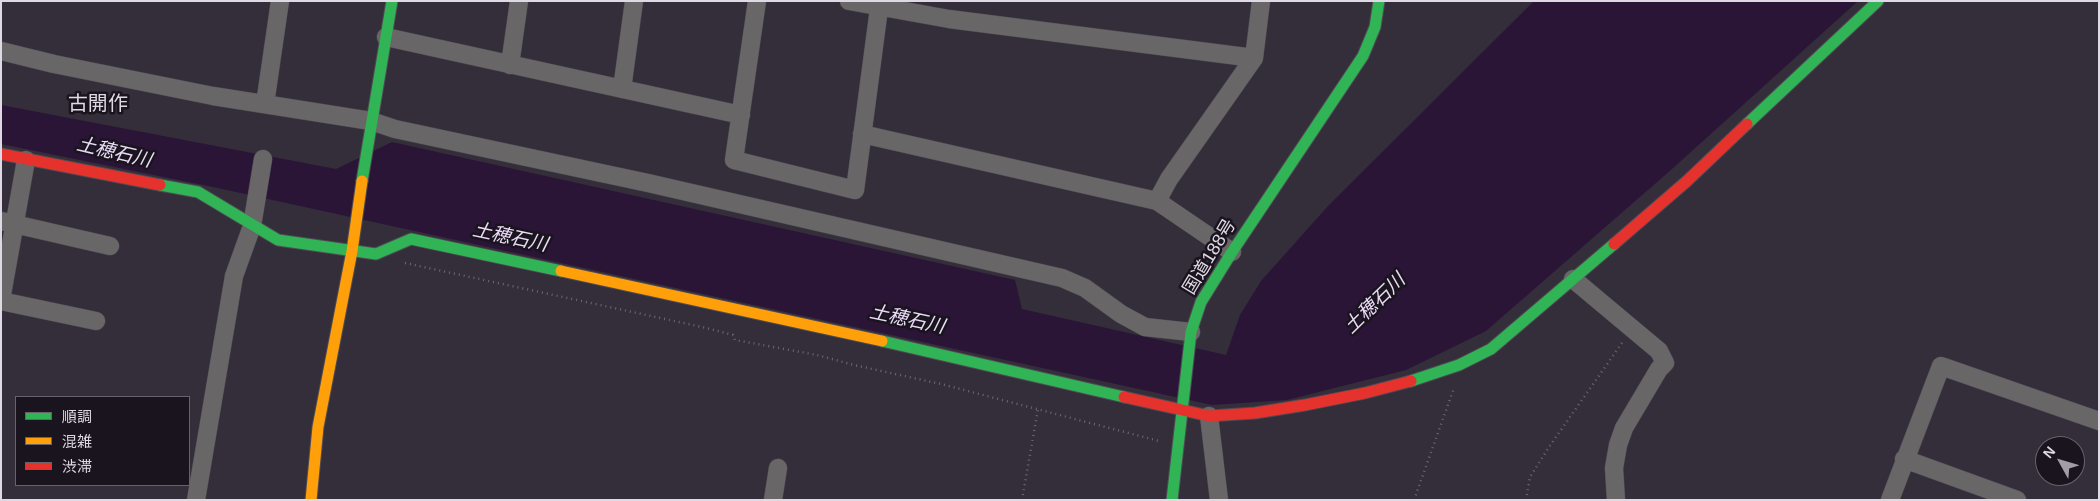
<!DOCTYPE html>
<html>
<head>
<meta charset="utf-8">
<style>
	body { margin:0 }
	#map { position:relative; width:2100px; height:501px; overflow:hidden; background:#332e39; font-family:Arial,"Noto Sans JP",sans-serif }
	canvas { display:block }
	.frame { position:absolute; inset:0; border:2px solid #dfd8e5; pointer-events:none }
	.legend { position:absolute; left:15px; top:396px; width:175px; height:90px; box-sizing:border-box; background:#19141d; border:1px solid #68626d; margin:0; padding:6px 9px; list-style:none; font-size:15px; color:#dfd8e5 }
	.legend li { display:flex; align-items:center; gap:10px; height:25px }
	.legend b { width:25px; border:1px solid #68626d }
	.north { position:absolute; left:2035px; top:436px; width:50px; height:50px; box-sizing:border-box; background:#19141d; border:1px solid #68626d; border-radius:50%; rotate:309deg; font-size:14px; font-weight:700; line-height:20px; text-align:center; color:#dfd8e5 }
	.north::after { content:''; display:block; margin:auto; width:18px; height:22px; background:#a39ca9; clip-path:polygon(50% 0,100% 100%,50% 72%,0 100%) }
</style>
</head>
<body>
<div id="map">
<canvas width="2100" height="501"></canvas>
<div class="frame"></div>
<ul class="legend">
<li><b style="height:6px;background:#30b455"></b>順調</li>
<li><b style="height:6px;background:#ff9f0a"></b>混雑</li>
<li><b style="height:6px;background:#e5322d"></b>渋滞</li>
</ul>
<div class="north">N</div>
</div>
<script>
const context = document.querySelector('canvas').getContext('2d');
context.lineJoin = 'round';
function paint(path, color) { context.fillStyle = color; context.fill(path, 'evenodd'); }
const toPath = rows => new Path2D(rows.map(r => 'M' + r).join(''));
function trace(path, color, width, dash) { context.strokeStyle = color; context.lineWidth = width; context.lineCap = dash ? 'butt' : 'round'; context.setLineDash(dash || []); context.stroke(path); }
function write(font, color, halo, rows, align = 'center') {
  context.font = font + ' Arial,"Noto Sans JP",sans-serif'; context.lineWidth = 5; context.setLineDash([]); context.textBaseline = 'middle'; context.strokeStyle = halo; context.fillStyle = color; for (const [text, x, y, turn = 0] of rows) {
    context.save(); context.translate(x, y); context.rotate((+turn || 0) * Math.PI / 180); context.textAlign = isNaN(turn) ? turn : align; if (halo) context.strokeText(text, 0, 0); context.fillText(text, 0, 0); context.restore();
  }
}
paint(toPath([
	[1534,1,1858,1,1672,169,1486,331,1406,370,1287,400,1212,405,213,187,1,144,1,105,336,169,392,142,1015,280,1022,309,1226,355,1240,315,1261,281,1329,205]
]), '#2a1537');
const street = toPath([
	[757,1,734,160,855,190,880,1],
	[849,1,949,19,1254,58],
	[386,37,741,115],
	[1,51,54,64,213,96,371,121,395,129,648,183,1062,278,1085,288,1121,314,1145,327,1191,332],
	[510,65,519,1],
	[622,89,634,1],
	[265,104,280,1],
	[862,134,1157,201,1232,252],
	[1157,201,1169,179,1254,58,1261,1],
	[1,221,110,246],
	[1573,279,1659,351,1665,363,1659,369,1624,428,1618,445,1614,468,1616,500],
	[1,300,26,160],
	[1,301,96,321],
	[1209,416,1219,500],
	[1904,459,2017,500],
	[196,500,234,276,252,226,263,159],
	[773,500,778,468],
	[1890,500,1941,366,2099,421]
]);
const fast = toPath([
	[1747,124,1878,1],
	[362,181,392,1],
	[160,185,198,192,278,240,376,254,411,239,561,271],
	[882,341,1124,397],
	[1411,381,1459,365,1491,349,1614,244],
	[1172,500,1191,332,1201,302,1232,252,1363,56,1375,27,1379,1]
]);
const slow = toPath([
	[561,271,882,341],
	[311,500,318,427,352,251,362,181]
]);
const jam = toPath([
	[1,154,160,185],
	[1614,244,1687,181,1747,124],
	[1124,397,1209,416,1255,413,1305,405,1365,393,1411,381]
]);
trace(street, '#4f4a54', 19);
trace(fast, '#4f4a54', 13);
trace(slow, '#4f4a54', 13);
trace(jam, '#4f4a54', 13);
trace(toPath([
	[405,263,702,327,733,335,735,340,817,355,854,365,941,384,1159,441],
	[1022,500,1038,409],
	[1414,500,1454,388],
	[1526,500,1530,477,1549,447,1624,340]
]), '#6d6a6c', 2.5, [1, 4]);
trace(street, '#696667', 18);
trace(fast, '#30b455', 11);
trace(slow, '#ff9f0a', 11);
trace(jam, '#e5322d', 11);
write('18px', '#dfd8e5', '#19141d', [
	["国道188号",1210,257,-59]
]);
write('italic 19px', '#eadbf7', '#19141d', [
	["土穂石川",114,153,13],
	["土穂石川",510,238,12],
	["土穂石川",1375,304,-44],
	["土穂石川",907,320,12]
]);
write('20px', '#dfd8e5', '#19141d', [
	["古開作",98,104]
]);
</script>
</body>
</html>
